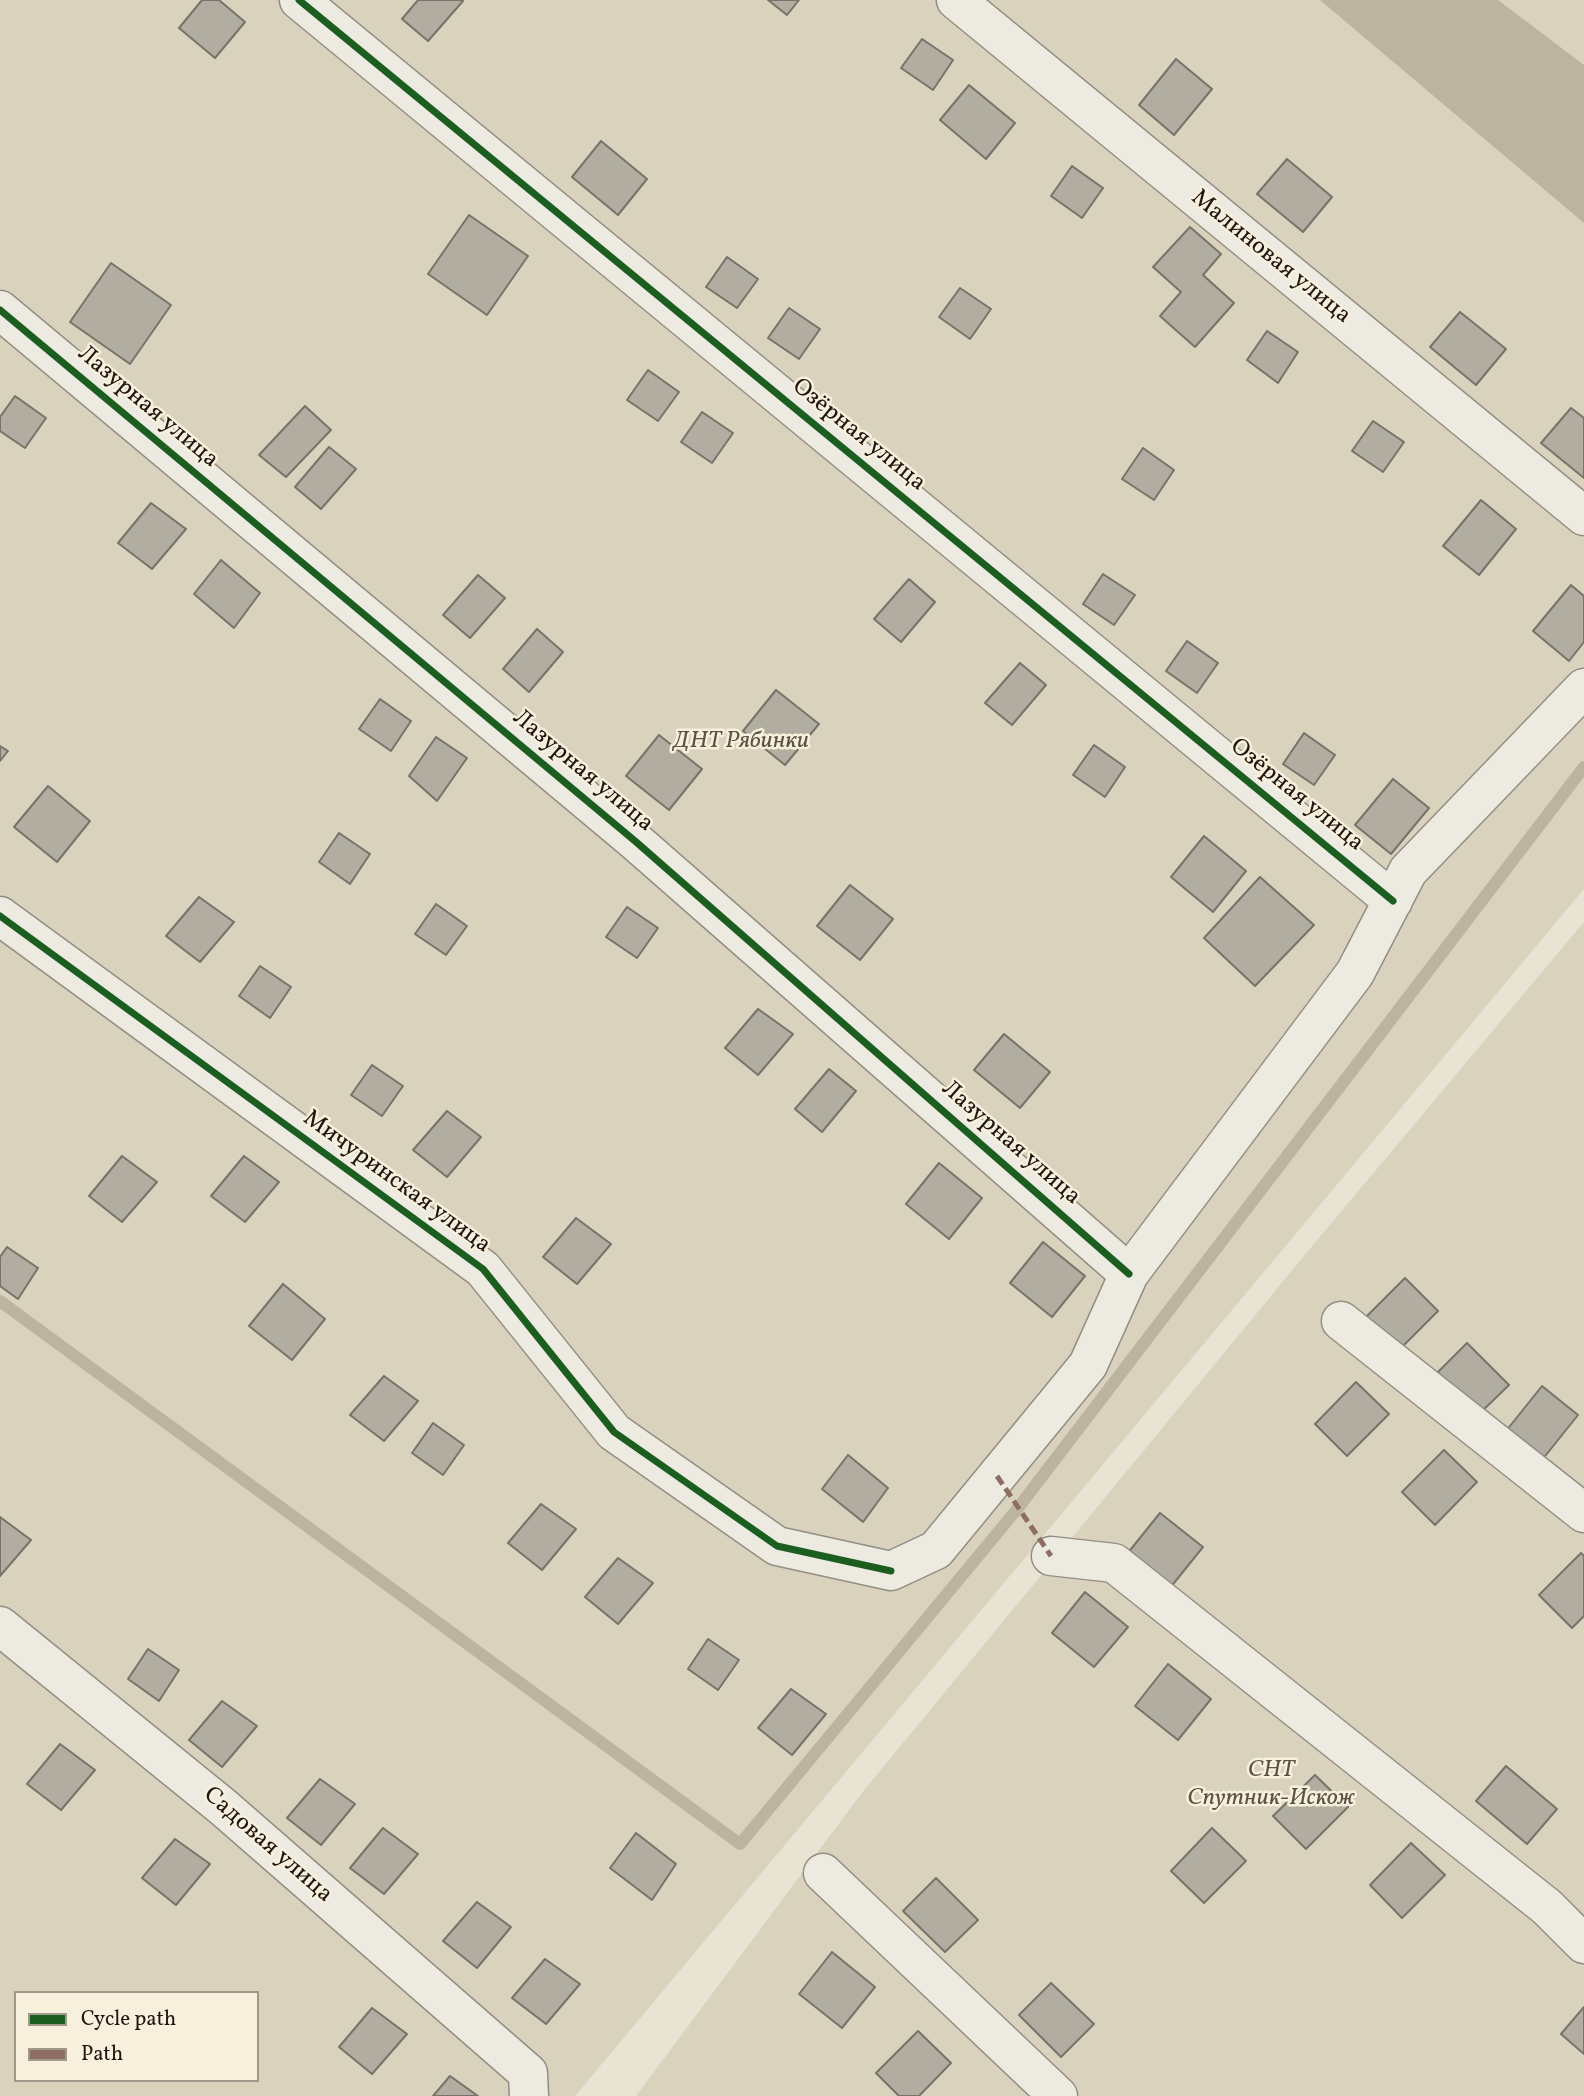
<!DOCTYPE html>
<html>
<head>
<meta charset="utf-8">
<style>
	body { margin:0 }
	#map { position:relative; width:1584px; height:2096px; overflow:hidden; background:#e8e3d2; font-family:Vollkorn,serif }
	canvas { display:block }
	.legend { position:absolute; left:14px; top:1991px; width:245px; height:91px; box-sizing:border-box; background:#f6f0dc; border:2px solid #a0988a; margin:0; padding:9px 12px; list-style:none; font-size:21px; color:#201510 }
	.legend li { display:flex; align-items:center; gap:14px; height:35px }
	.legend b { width:35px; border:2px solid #a0988a }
</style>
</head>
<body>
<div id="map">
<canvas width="1584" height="2096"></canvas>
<ul class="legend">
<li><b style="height:9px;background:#1b5e20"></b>Cycle path</li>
<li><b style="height:9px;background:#8d6e63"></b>Path</li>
</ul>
</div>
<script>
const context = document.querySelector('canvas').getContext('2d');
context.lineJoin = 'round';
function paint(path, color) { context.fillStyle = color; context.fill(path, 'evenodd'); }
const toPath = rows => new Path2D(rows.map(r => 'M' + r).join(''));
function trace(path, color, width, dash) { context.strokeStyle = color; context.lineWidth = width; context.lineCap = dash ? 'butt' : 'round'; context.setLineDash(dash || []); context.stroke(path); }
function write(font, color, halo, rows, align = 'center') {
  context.font = font + ' Vollkorn,serif'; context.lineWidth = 5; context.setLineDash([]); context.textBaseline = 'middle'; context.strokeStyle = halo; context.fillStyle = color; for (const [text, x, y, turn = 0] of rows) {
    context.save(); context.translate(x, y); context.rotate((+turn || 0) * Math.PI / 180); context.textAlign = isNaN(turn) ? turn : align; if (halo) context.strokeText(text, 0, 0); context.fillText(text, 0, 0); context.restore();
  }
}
paint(toPath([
	[0,0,1584,0,1584,889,575,2096,0,2096],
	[16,1993,257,1993,257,2080,16,2080],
	[1584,922,1584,2096,636,2096,861,1794,1308,1251]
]), '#d9d2bc');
paint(toPath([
	[1320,0,1498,0,1580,62,1584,65,1584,223]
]), '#bdb4a0');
trace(toPath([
	[0,1301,740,1844,1018,1508,1584,767]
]), '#bdb4a0', 12);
const building = toPath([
	[202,0,219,0,245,22,215,58,179,28,202,0],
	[418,0,462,0,463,1,428,41,402,19,418,0],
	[768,0,799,0,787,15,768,0],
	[922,39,953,60,933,90,901,68,922,39],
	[1176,59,1212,89,1174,135,1139,105,1176,59],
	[969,85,1015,123,986,159,940,120,969,85],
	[601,141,647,179,618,215,572,177,601,141],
	[1287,159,1332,197,1303,232,1257,194,1287,159],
	[1072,166,1103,188,1082,218,1051,196,1072,166],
	[469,215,528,256,487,315,428,274,469,215],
	[1190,227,1221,254,1203,275,1234,303,1195,347,1160,316,1181,292,1153,267,1190,227],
	[727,257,758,279,737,308,706,287,727,257],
	[111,263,171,305,130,364,70,322,111,263],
	[960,288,991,309,970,339,939,317,960,288],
	[789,308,820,329,799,359,768,338,789,308],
	[1460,312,1506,349,1476,385,1430,347,1460,312],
	[1267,331,1298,352,1278,383,1247,360,1267,331],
	[648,370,679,392,658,421,627,400,648,370],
	[15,396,46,418,25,448,0,431,0,417,15,396],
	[305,406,331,430,286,477,259,455,305,406],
	[1571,408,1584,418,1584,478,1541,443,1571,408],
	[702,412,733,433,712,463,681,442,702,412],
	[1373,421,1404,442,1383,472,1352,451,1373,421],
	[329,447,356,469,321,509,295,487,329,447],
	[1143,448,1174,470,1154,500,1122,479,1143,448],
	[1481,500,1516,529,1479,575,1443,546,1481,500],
	[151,503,186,529,152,569,118,543,151,503],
	[221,560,260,593,234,628,194,594,221,560],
	[1103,574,1135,595,1114,625,1083,604,1103,574],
	[478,575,505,598,470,638,443,615,478,575],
	[909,579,935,602,901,642,874,619,909,579],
	[1571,585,1584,596,1584,642,1569,661,1533,631,1571,585],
	[537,629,563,652,529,692,503,669,537,629],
	[1187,641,1218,663,1197,693,1166,671,1187,641],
	[1020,663,1046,685,1012,725,985,703,1020,663],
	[776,690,819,724,785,765,743,731,776,690],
	[380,699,411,721,391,751,359,729,380,699],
	[1304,733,1335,755,1314,785,1283,764,1304,733],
	[659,735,702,769,669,810,626,776,659,735],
	[436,737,467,758,437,801,409,776,436,737],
	[1094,745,1125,767,1105,797,1073,775,1094,745],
	[0,746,8,751,0,761,0,746],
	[1393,779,1429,808,1391,854,1355,825,1393,779],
	[48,786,90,821,57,862,14,827,48,786],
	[339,833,370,854,350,884,319,862,339,833],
	[1204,836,1246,871,1213,912,1171,877,1204,836],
	[1260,877,1314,925,1255,986,1204,938,1260,877],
	[850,885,893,919,860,960,817,926,850,885],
	[199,897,234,922,200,962,166,936,199,897],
	[436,904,467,926,446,955,415,934,436,904],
	[627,907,658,928,637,958,606,937,627,907],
	[260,966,291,987,270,1018,239,996,260,966],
	[758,1009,793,1034,758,1075,725,1048,758,1009],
	[1004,1034,1050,1072,1020,1108,974,1070,1004,1034],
	[372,1065,403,1086,382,1116,351,1095,372,1065],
	[829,1069,856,1091,822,1132,795,1109,829,1069],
	[447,1111,481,1137,447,1177,413,1150,447,1111],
	[122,1156,157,1182,122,1222,89,1196,122,1156],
	[244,1156,279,1182,245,1222,211,1196,244,1156],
	[939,1163,982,1198,949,1239,906,1204,939,1163],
	[576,1218,611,1244,577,1284,543,1257,576,1218],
	[1043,1242,1085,1276,1052,1317,1010,1283,1043,1242],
	[7,1247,38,1268,18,1299,0,1286,0,1257,7,1247],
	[1405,1278,1438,1311,1396,1353,1363,1320,1405,1278],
	[283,1284,325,1319,292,1360,249,1326,283,1284],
	[1467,1343,1509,1385,1476,1417,1434,1376,1467,1343],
	[384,1376,418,1401,384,1441,350,1415,384,1376],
	[1356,1382,1389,1414,1347,1456,1315,1424,1356,1382],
	[1542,1386,1578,1415,1542,1460,1506,1431,1542,1386],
	[433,1423,464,1445,443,1475,412,1453,433,1423],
	[1444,1450,1477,1482,1435,1525,1402,1492,1444,1450],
	[848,1455,888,1488,863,1522,822,1489,848,1455],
	[541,1504,576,1529,542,1570,508,1543,541,1504],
	[1160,1513,1203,1547,1170,1588,1127,1554,1160,1513],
	[0,1517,31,1540,0,1576,0,1517],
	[1581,1553,1584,1556,1584,1616,1572,1628,1539,1595,1581,1553],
	[618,1558,653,1583,618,1624,585,1597,618,1558],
	[1085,1592,1128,1627,1094,1667,1052,1633,1085,1592],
	[708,1639,739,1660,718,1690,688,1669,708,1639],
	[148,1649,179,1670,159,1701,128,1679,148,1649],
	[1168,1664,1211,1699,1178,1740,1135,1706,1168,1664],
	[791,1689,826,1714,792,1755,758,1728,791,1689],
	[222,1701,257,1726,222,1767,189,1740,222,1701],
	[60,1744,95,1770,61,1810,27,1784,60,1744],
	[1506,1766,1557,1809,1527,1844,1476,1801,1506,1766],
	[1315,1775,1348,1807,1306,1849,1273,1816,1315,1775],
	[320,1779,355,1804,321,1845,287,1818,320,1779],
	[383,1828,418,1854,384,1894,350,1868,383,1828],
	[1212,1828,1246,1861,1204,1903,1171,1871,1212,1828],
	[636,1833,676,1864,652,1900,610,1868,636,1833],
	[175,1839,210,1864,176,1905,142,1878,175,1839],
	[1411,1843,1445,1875,1402,1918,1370,1885,1411,1843],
	[936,1878,978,1920,945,1952,903,1911,936,1878],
	[477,1902,511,1927,477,1968,443,1941,477,1902],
	[832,1952,875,1987,842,2028,799,1994,832,1952],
	[545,1959,580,1984,546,2024,512,1998,545,1959],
	[1051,1983,1094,2024,1061,2057,1019,2015,1051,1983],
	[1584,2007,1584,2054,1561,2034,1584,2007],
	[372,2008,407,2034,372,2074,339,2047,372,2008],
	[918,2031,951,2063,919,2096,899,2096,876,2073,918,2031],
	[450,2076,478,2096,433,2096,450,2076]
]);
paint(building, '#b1ada1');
trace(building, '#77736a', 2);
const minor = toPath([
	[299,0,1393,901],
	[956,0,1584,516],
	[0,310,635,841,1129,1274],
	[0,916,483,1269,614,1432,777,1546,891,1571,936,1550,1088,1365,1129,1274,1355,973,1408,871,1584,688],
	[1341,1321,1584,1513],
	[1051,1556,1114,1563,1547,1907,1584,1944],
	[0,1626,223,1807,528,2073,529,2096],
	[823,1873,1058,2096]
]);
trace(minor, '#938e84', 41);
trace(minor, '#edeae1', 38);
trace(toPath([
	[997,1476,1051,1556]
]), '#8d6e63', 5, [10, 5]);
trace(toPath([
	[299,0,1393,901],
	[0,310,635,841,1129,1274],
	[0,916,483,1269,614,1432,777,1546,891,1571]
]), '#1b5e20', 7);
write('24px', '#201510', '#f6f0dc', [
	["Малиновая улица",1270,258,39],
	["Лазурная улица",147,408,40],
	["Озёрная улица",858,436,39],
	["Лазурная улица",582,772,40],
	["Озёрная улица",1296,796,39],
	["Лазурная улица",1010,1144,41],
	["Мичуринская улица",396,1183,36],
	["Садовая улица",267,1846,41]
]);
write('italic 24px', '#5d5246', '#f6f0dc', [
	["ДНТ Рябинки",741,743],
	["СНТ",1271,1772],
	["Спутник-Искож",1271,1800]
]);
</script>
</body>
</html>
